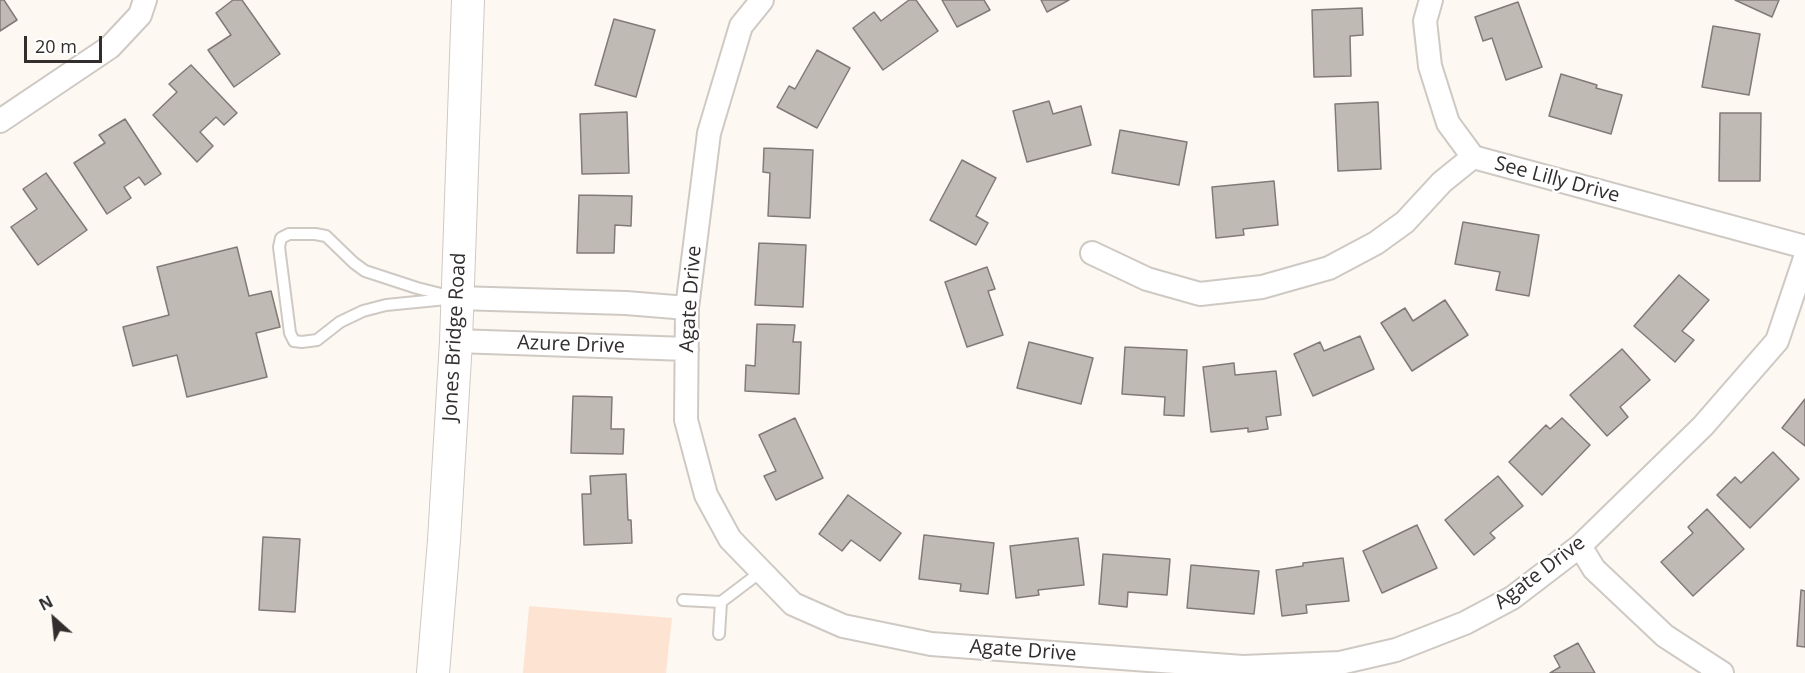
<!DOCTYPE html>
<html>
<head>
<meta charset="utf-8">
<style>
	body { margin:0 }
	#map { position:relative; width:1805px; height:673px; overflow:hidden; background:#fef8f3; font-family:"Open Sans",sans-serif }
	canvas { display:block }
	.north { position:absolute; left:24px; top:589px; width:60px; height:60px; -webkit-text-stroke:4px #fff; paint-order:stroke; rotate:333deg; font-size:16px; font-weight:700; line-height:24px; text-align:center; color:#312e2d }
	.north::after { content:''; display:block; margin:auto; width:21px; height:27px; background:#312e2d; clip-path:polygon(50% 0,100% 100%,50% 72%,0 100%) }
	.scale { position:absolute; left:24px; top:36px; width:78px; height:27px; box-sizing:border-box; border:3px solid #312e2d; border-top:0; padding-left:8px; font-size:18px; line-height:21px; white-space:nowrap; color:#312e2d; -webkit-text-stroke:4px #fff; paint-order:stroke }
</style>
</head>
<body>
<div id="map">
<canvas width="1805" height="673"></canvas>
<div class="north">N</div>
<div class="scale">20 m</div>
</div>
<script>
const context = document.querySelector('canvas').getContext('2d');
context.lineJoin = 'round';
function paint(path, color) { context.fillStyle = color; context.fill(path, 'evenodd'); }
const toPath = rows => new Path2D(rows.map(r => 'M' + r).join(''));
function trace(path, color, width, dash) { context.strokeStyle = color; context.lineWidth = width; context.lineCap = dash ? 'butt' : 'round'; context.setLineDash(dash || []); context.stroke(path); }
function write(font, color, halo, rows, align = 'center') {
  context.font = font + ' "Open Sans",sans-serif'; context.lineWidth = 5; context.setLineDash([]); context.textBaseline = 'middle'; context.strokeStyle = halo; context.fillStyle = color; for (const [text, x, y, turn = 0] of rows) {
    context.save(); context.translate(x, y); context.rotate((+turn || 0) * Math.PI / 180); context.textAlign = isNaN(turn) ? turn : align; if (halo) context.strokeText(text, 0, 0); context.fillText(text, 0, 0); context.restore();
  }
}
paint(toPath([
	[529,606,672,618,666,673,523,673]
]), '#fde4d2');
const building = toPath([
	[0,0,4,0,17,20,0,31,0,0],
	[233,0,242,0,280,54,234,87,208,50,231,35,216,13,233,0],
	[909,0,916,0,938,31,883,70,853,28,874,12,881,21,909,0],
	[942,0,984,0,990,10,957,27,942,0],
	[1041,0,1069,0,1047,12,1041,0],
	[1735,0,1779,0,1772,17,1735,0],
	[1518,2,1542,67,1506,80,1492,38,1483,41,1475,17,1518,2],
	[1362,8,1363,35,1350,36,1351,76,1314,77,1312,10,1362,8],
	[614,19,655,30,636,97,595,85,614,19],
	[1713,26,1760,34,1749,95,1702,87,1713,26],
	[817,50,850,68,817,128,777,107,789,86,795,89,817,50],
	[191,65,237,113,224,125,216,117,200,132,213,146,197,162,153,115,177,92,169,84,191,65],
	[1561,74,1597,85,1596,88,1622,95,1611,134,1549,116,1561,74],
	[1049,101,1053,114,1081,106,1091,145,1027,162,1013,111,1049,101],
	[1378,102,1381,169,1338,171,1335,104,1378,102],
	[627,112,629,173,582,174,580,114,627,112],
	[1720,113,1761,113,1760,181,1719,181,1720,113],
	[125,119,161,174,145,185,139,177,124,187,131,198,107,214,74,163,105,143,99,135,125,119],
	[1120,130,1187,142,1179,185,1112,173,1120,130],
	[764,148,813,150,810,218,768,216,770,173,763,172,764,148],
	[962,160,996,178,976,216,988,223,976,245,930,220,962,160],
	[46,173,87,230,38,265,11,227,37,209,23,189,46,173],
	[1274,181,1278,225,1243,229,1244,235,1216,238,1212,187,1274,181],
	[579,195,632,196,631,226,615,225,614,253,577,253,579,195],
	[1463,222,1539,235,1529,296,1496,290,1500,272,1455,264,1463,222],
	[759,243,806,245,803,307,755,305,759,243],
	[237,247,249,296,271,291,280,327,256,333,267,377,187,397,177,355,133,366,123,327,169,315,157,267,237,247],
	[987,267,995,289,988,291,1003,335,967,347,945,282,987,267],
	[1679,275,1709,300,1682,331,1694,340,1675,362,1634,326,1679,275],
	[1445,300,1468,335,1412,371,1381,323,1405,308,1413,321,1445,300],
	[757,324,795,325,793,342,801,342,799,394,745,391,746,365,755,366,757,324],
	[1360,336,1374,369,1313,396,1294,354,1320,342,1324,351,1360,336],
	[1029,342,1093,358,1081,404,1017,388,1029,342],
	[1125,347,1187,350,1184,416,1164,415,1165,397,1122,394,1125,347],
	[1622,349,1650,380,1620,407,1628,417,1607,436,1570,395,1622,349],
	[1234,363,1235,375,1276,371,1281,415,1266,417,1268,429,1248,432,1248,428,1211,432,1203,367,1234,363],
	[573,396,612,397,611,429,624,429,623,454,571,453,573,396],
	[1805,399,1805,446,1782,428,1805,399],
	[795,418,823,478,776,500,764,476,776,471,759,435,795,418],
	[1562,418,1590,445,1542,495,1509,462,1546,425,1550,429,1562,418],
	[1773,452,1799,479,1750,528,1717,495,1735,477,1741,483,1773,452],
	[626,474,628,520,631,520,632,543,584,545,582,494,591,494,590,476,626,474],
	[1498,476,1523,506,1490,533,1495,538,1474,555,1445,520,1498,476],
	[848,495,901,533,880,561,851,540,842,551,819,534,848,495],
	[1707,509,1744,549,1693,596,1661,562,1693,533,1688,527,1707,509],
	[1417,525,1437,568,1382,593,1363,551,1417,525],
	[924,535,994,543,988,594,960,591,961,584,919,579,924,535],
	[263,537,300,539,295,612,259,610,263,537],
	[1078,538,1084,585,1038,590,1039,595,1016,598,1010,546,1078,538],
	[1103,554,1170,559,1167,595,1128,592,1127,607,1099,604,1103,554],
	[1343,558,1349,601,1306,605,1307,613,1282,616,1276,570,1303,566,1303,563,1343,558],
	[1191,565,1259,571,1254,614,1187,608,1191,565],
	[1801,590,1805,591,1805,647,1797,646,1801,590],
	[1578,643,1595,673,1550,673,1560,667,1554,656,1578,643]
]);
paint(building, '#c0bab5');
trace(building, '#817b77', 1.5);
const lane = toPath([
	[289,234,315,234,326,236,354,263,365,271,417,288,457,298,386,305,363,311,340,322,317,340,302,342,294,341,290,333,279,247,281,238,289,234],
	[683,600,721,602,762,571],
	[719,634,721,602]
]);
const street = toPath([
	[762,0,741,26,709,133,687,308,686,420,706,495,730,539,793,604,843,626,931,644,1243,667,1340,663,1396,650,1465,623,1512,598,1580,546,1703,426,1777,341,1805,258],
	[1431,0,1425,21,1430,66,1448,123,1473,157,1805,247],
	[0,121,110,47,140,15,145,0],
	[1092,253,1147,279,1200,294,1262,287,1329,268,1376,243,1405,222,1442,182,1473,157],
	[457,298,626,303,687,308],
	[456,341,687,349],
	[1580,546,1594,569,1665,636,1722,673]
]);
const secondary = toPath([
	[433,673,444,540,456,341,468,0]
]);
trace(lane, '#cfc9c4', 14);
trace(street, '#cfc9c4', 26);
trace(secondary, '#cfc9c4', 34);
trace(lane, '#fff', 10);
trace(street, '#fff', 22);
trace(secondary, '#fff', 32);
write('20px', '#312e2d', '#fff', [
	["See Lilly Drive",1557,180,15],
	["Agate Drive",691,299,-86],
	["Jones Bridge Road",455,337,-87],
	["Azure Drive",571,345,2],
	["Agate Drive",1540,573,-37],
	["Agate Drive",1023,651,4]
]);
</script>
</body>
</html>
